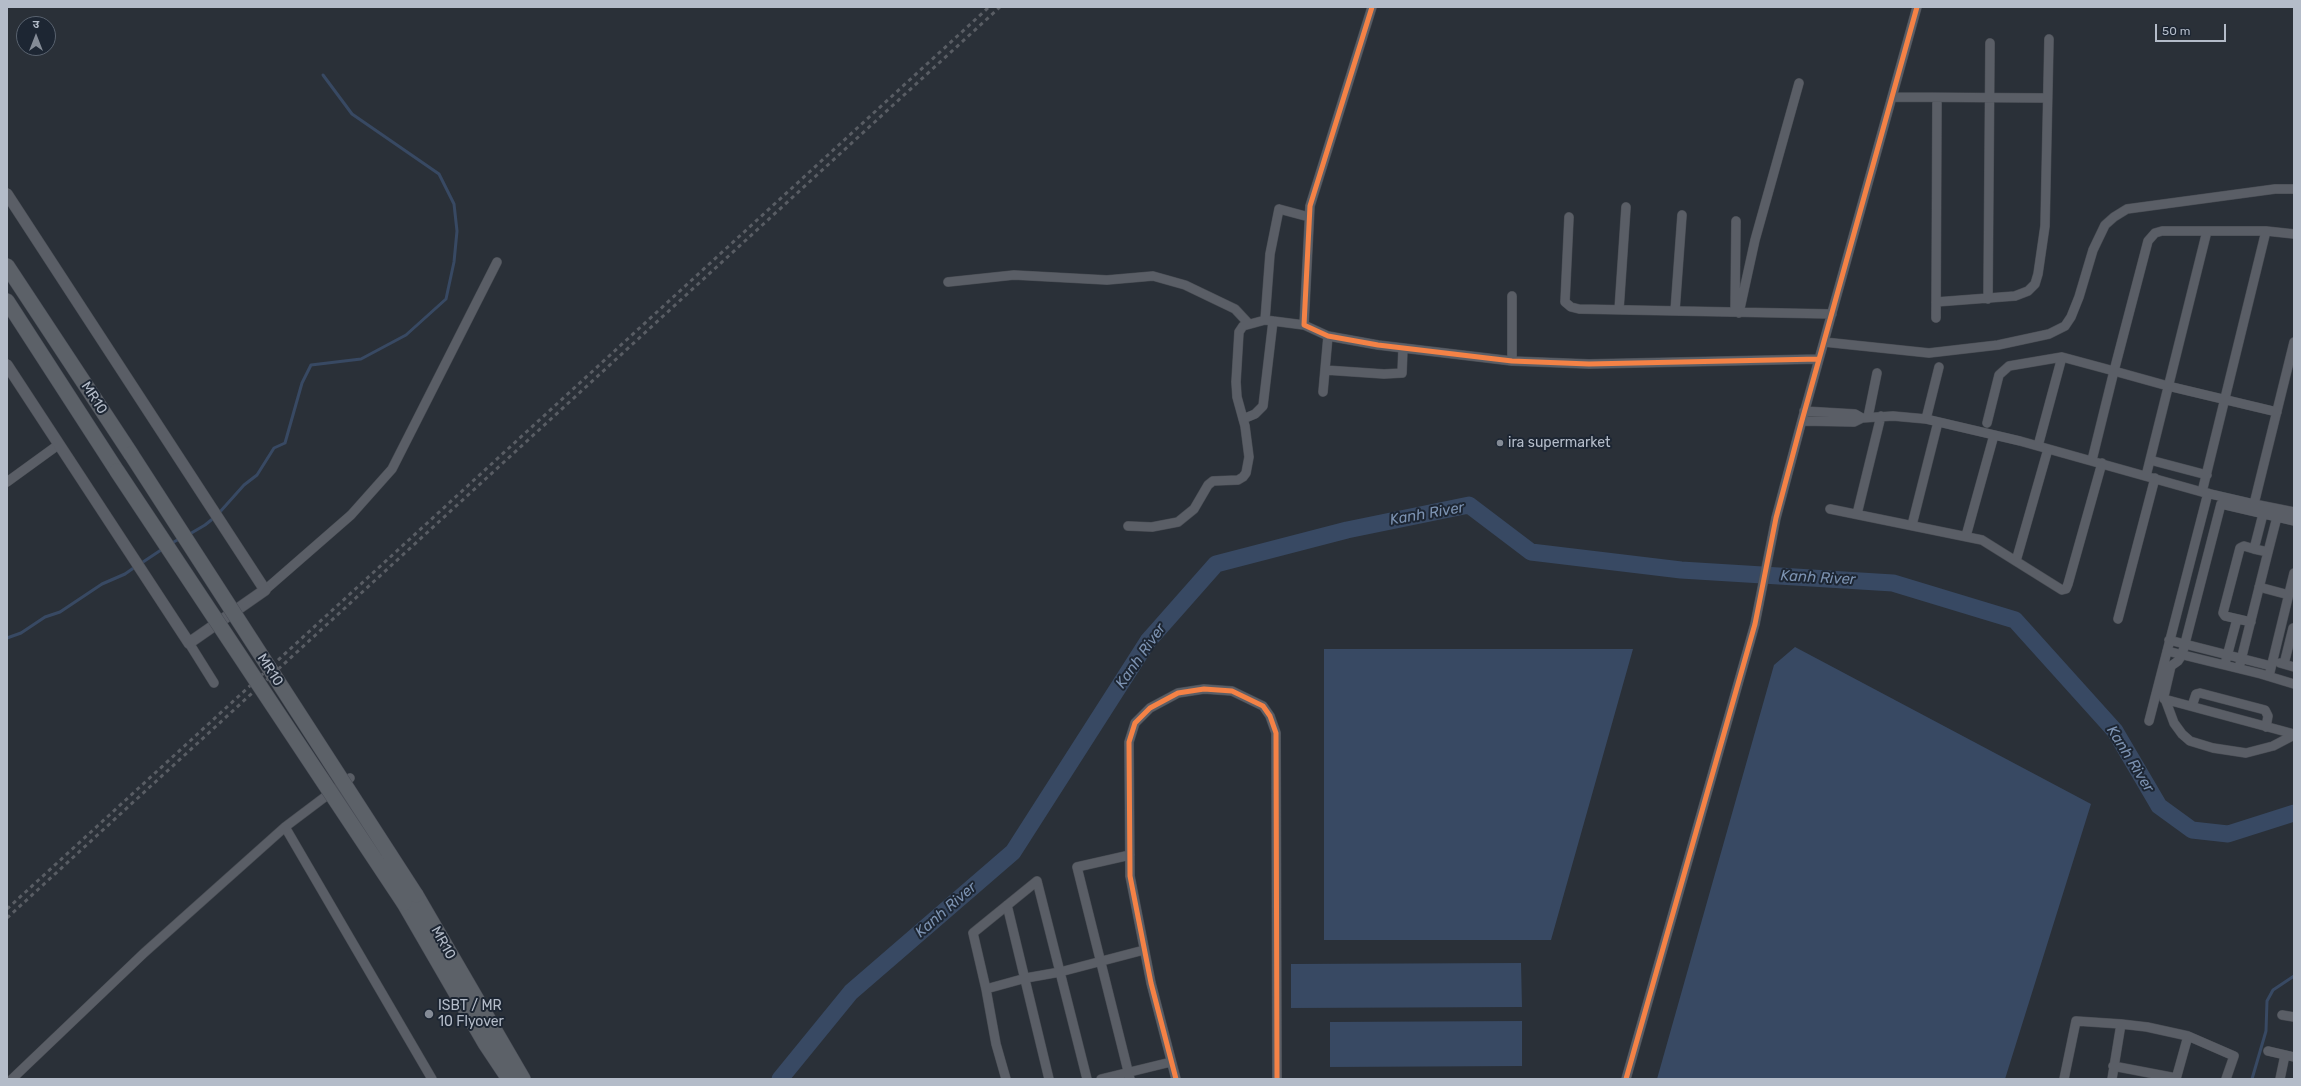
<!DOCTYPE html>
<html>
<head>
<meta charset="utf-8">
<style>
	body { margin:0 }
	#map { position:relative; width:2301px; height:1086px; overflow:hidden; background:#2a3038; font-family:Rubik,"Noto Sans Devanagari",sans-serif }
	canvas { display:block }
	.frame { position:absolute; inset:0; border:8px solid #b4bcc9; pointer-events:none }
	.north { position:absolute; left:16px; top:16px; width:40px; height:40px; box-sizing:border-box; background:#1d2633; border:1px solid #59626f; border-radius:50%; rotate:0deg; font-size:11px; font-weight:700; line-height:16px; text-align:center; color:#b4bcc9 }
	.north::after { content:''; display:block; margin:auto; width:14px; height:18px; background:#848b96; clip-path:polygon(50% 0,100% 100%,50% 72%,0 100%) }
	.scale { position:absolute; left:2155px; top:24px; width:71px; height:18px; box-sizing:border-box; border:2px solid #b4bcc9; border-top:0; padding-left:5px; font-size:12px; line-height:14px; white-space:nowrap; color:#b4bcc9; -webkit-text-stroke:3px #1d2633; paint-order:stroke }
</style>
</head>
<body>
<div id="map">
<canvas width="2301" height="1086"></canvas>
<div class="frame"></div>
<div class="north">उ</div>
<div class="scale">50 m</div>
</div>
<script>
const context = document.querySelector('canvas').getContext('2d');
context.lineJoin = 'round';
function paint(path, color) { context.fillStyle = color; context.fill(path, 'evenodd'); }
const toPath = rows => new Path2D(rows.map(r => 'M' + r).join(''));
function trace(path, color, width, dash) { context.strokeStyle = color; context.lineWidth = width; context.lineCap = dash ? 'butt' : 'round'; context.setLineDash(dash || []); context.stroke(path); }
function write(font, color, halo, rows, align = 'center') {
  context.font = font + ' Rubik,sans-serif'; context.lineWidth = 4; context.setLineDash([]); context.textBaseline = 'middle'; context.strokeStyle = halo; context.fillStyle = color; for (const [text, x, y, turn = 0] of rows) {
    context.save(); context.translate(x, y); context.rotate((+turn || 0) * Math.PI / 180); context.textAlign = isNaN(turn) ? turn : align; if (halo) context.strokeText(text, 0, 0); context.fillText(text, 0, 0); context.restore();
  }
}
paint(toPath([
	[1795,647,2091,804,2005,1079,1657,1079,1774,665],
	[1324,649,1633,649,1551,940,1324,940],
	[1521,963,1522,1007,1291,1008,1291,964],
	[1522,1021,1522,1066,1330,1067,1330,1022]
]), '#384963');
trace(toPath([
	[219,513,244,485,257,475,274,448,285,443,302,383,311,365,361,359,406,335,446,299,454,262,457,231,454,204,439,174,352,114,323,75],
	[188,535,205,525,215,517],
	[170,544,181,538],
	[140,564,164,548],
	[7,638,21,633,45,617,60,612,102,584,125,574,135,567],
	[2252,1079,2266,1031,2267,1001,2273,990,2294,976]
]), '#384963', 3);
trace(toPath([
	[780,1079,851,992,1013,852,1148,641,1216,564,1347,530,1469,505,1531,552,1681,570,1893,583,2015,620,2115,731,2159,806,2192,830,2228,834,2294,813]
]), '#384963', 17);
const minor = toPath([
	[1372,7,1310,206,1304,325,1328,336,1378,345,1512,361,1589,364,1819,359],
	[1892,97,2047,98],
	[1569,217,1565,302,1571,307,1579,309,1832,314],
	[948,282,1014,275,1107,280,1153,276,1185,285,1235,309,1249,324],
	[1512,296,1512,361],
	[1988,299,1990,43],
	[1936,302,2015,296,2028,291,2035,284,2038,274,2045,226,2049,39],
	[1619,310,1626,207],
	[1675,311,1682,215],
	[1735,312,1736,221],
	[1739,313,1755,240,1799,83],
	[1936,318,1937,98],
	[1265,320,1270,254,1279,209,1309,217],
	[1824,342,1929,353,1998,345,2049,334,2065,326,2071,317,2079,297,2093,250,2105,225,2114,217,2127,209,2275,189,2294,189],
	[1325,370,1384,374,1402,373,1403,348],
	[1323,392,1328,336],
	[1868,417,1877,373],
	[1862,418,1893,416,1926,419,2020,441,2202,492,2254,504,2294,342],
	[1243,419,1255,414,1263,406,1273,321],
	[1926,419,1939,367],
	[1802,421,1854,422,1862,418,1855,414,1804,411],
	[1987,423,1999,375,2009,366,2062,357,2114,371,2148,241,2155,233,2162,231,2266,231,2294,234],
	[2038,446,2062,357],
	[2092,460,2114,371,2168,386,2277,412],
	[2150,460,2207,475],
	[2146,476,2207,231],
	[7,482,58,445],
	[2202,492,2266,231],
	[2254,504,2294,512],
	[1830,509,1982,540,2062,590,2066,589,2068,584,2102,463],
	[1857,514,1881,416],
	[2294,521,2221,504,2182,655,2178,661,2171,666,2164,696,2174,723,2182,734,2190,741,2213,748,2246,753,2273,746,2294,735],
	[1912,525,1938,422],
	[1128,526,1152,527,1178,522,1194,509,1208,485,1213,481,1238,480,1243,477,1246,473,1249,457,1245,426,1237,397,1236,382,1239,332,1243,326,1265,320,1304,325],
	[1966,536,1994,435],
	[2268,552,2277,517],
	[2016,561,2048,449],
	[2259,587,2289,595],
	[265,590,351,515,392,469,497,262],
	[2118,619,2155,478],
	[2251,622,2225,616,2223,613,2240,548,2244,546,2254,549,2263,514],
	[2169,640,2271,666],
	[189,643,214,683],
	[2167,651,2261,674,2294,684],
	[2226,660,2237,619],
	[2280,663,2294,667],
	[2284,664,2293,628],
	[2239,668,2268,552,2254,549],
	[2269,676,2294,573],
	[2164,699,2294,734],
	[2192,706,2196,694,2200,693,2265,710,2268,716,2266,727],
	[2149,721,2208,493],
	[285,827,432,1079],
	[1130,855,1077,867,1130,1079],
	[1007,905,1049,1079],
	[986,989,1026,978,1060,972,1144,950],
	[2282,1015,2294,1017],
	[2268,1051,2294,1057],
	[2113,1066,2176,1078],
	[12,1079,144,953,285,827,350,778],
	[1006,1079,996,1044,986,989,973,933,1037,881,1087,1079],
	[1101,1079,1171,1062],
	[1176,1079,1151,983,1130,876,1129,742,1135,723,1150,708,1178,693,1204,689,1232,691,1263,706,1270,716,1276,733,1277,1079],
	[1626,1079,1755,624,1776,518,1801,424,1917,7],
	[2064,1079,2076,1021,2121,1024],
	[2112,1079,2121,1024,2147,1027,2188,1036,2234,1056,2226,1079],
	[2176,1079,2188,1036],
	[2280,1079,2285,1055]
]);
const tertiary = toPath([
	[7,194,265,590,189,643,7,365]
]);
const primary = toPath([
	[7,266,131,454],
	[7,301,117,471],
	[416,895,523,1079],
	[404,903,485,1043,509,1079]
]);
trace(minor, '#484c53', 10);
trace(tertiary, '#484c53', 12);
trace(primary, '#484c55', 16);
trace(minor, '#5a5e66', 9);
trace(tertiary, '#5a5e66', 11);
trace(primary, '#5c6168', 15);
trace(toPath([
	[7,909,989,7],
	[7,918,1000,7]
]), '#595d64', 3, [4, 4]);
const primaryBridge = toPath([
	[131,454,416,895],
	[117,471,404,903]
]);
trace(primaryBridge, '#484c55', 16, []);
trace(primaryBridge, '#5c6168', 15);
trace(toPath([
	[1372,7,1310,206,1304,325,1328,336,1378,345,1512,361,1589,364,1819,359],
	[1176,1079,1151,983,1130,876,1129,742,1135,723,1150,708,1178,693,1204,689,1232,691,1263,706,1270,716,1276,733,1277,1079],
	[1626,1079,1755,624,1776,518,1801,424,1917,7]
]), '#f48246', 5);
for (const [x, y, r, color] of [
	[1500,443,4,"#848b96"],
	[429,1014,5,"#848b96"]
]) { const dot = new Path2D(); dot.arc(x, y, r, 0, 2 * Math.PI); context.fillStyle = color; context.fill(dot); trace(dot, '#1d2633', 1.5); }
write('14px', '#b4bcc9', '#1d2633', [
	["MR10",94,398,57],
	["MR10",270,670,57],
	["MR10",443,943,61]
]);
write('14px', '#b4bcc9', '#1d2633', [
	["ira supermarket",1508,443],
	["ISBT / MR",438,1006],
	["10 Flyover",438,1022]
], 'left');
write('italic 15px', '#7c92b1', '#1d2633', [
	["Kanh River",1427,514,-10],
	["Kanh River",1818,578,3],
	["Kanh River",1141,656,-55],
	["Kanh River",2130,759,58],
	["Kanh River",946,910,-41]
]);
</script>
</body>
</html>
